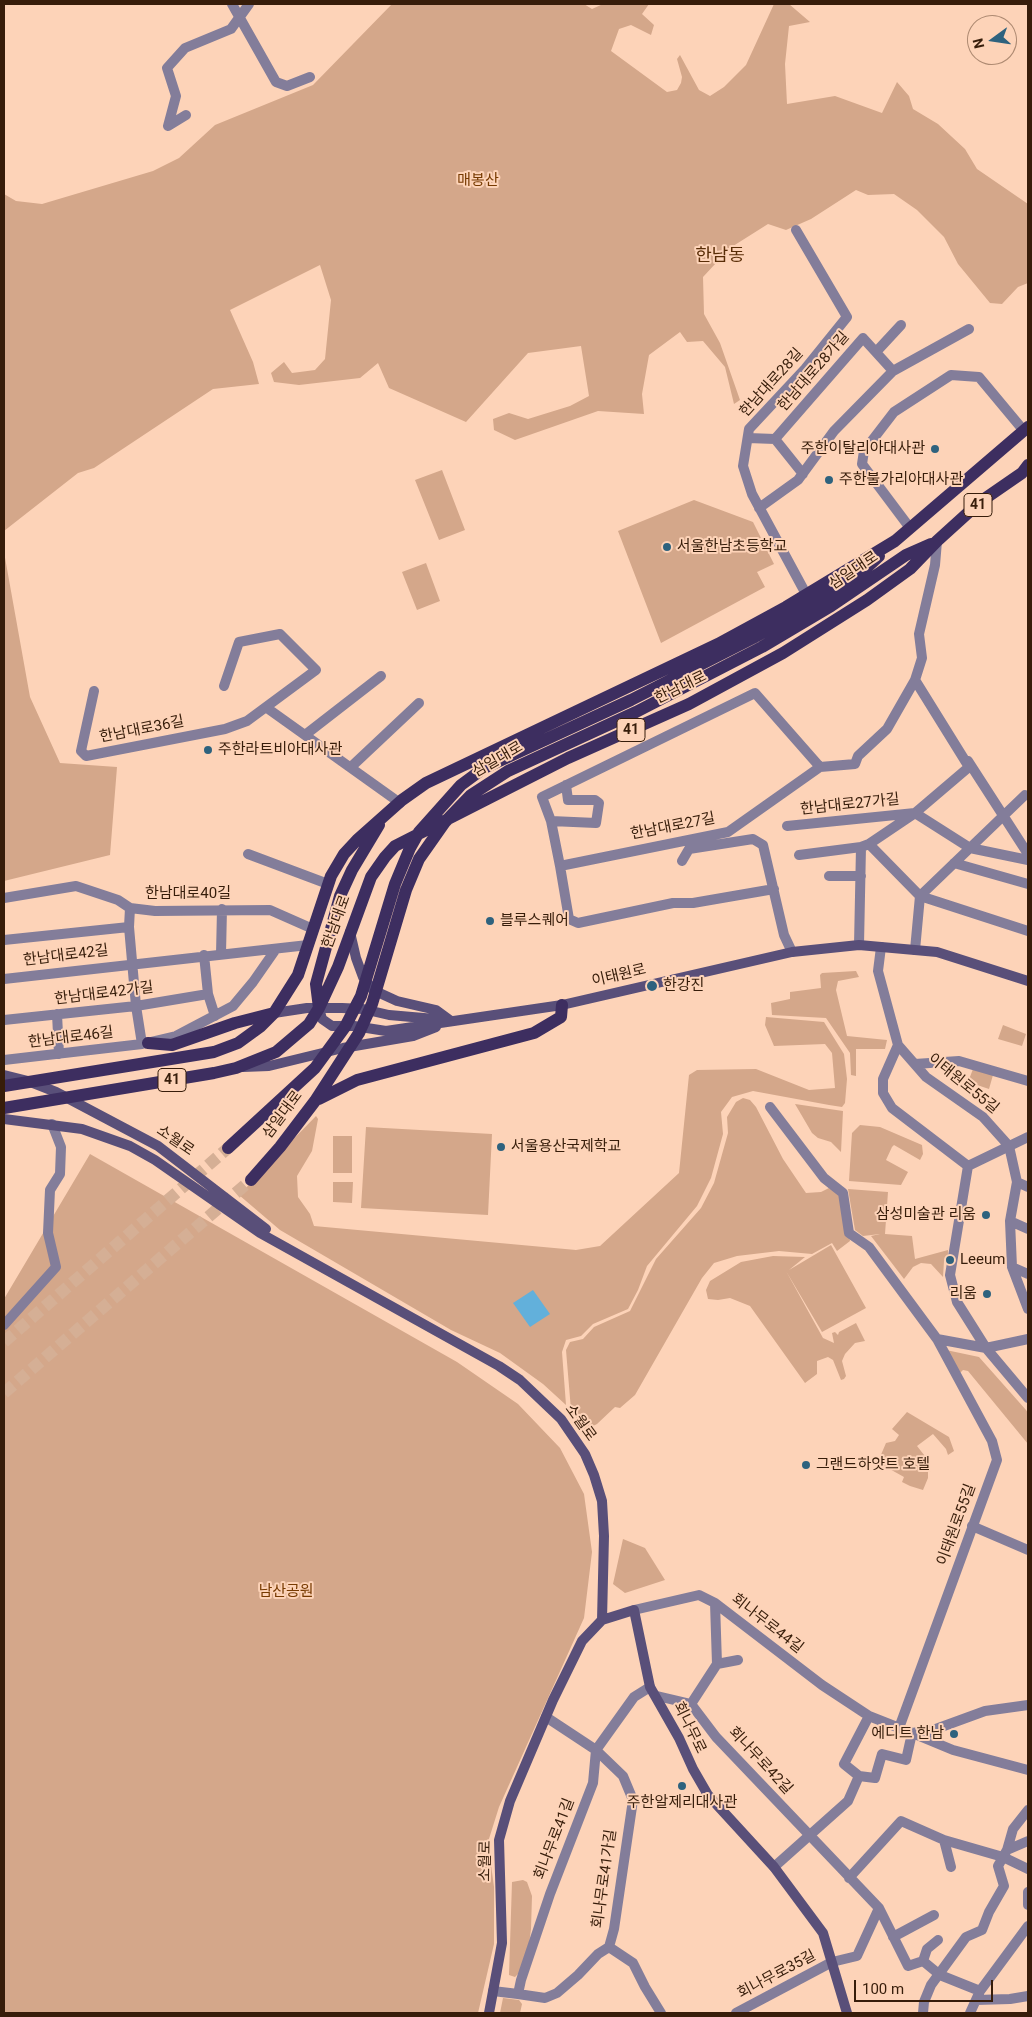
<!DOCTYPE html>
<html>
<head>
<meta charset="utf-8">
<style>
	body { margin:0 }
	#map { position:relative; width:1032px; height:2017px; overflow:hidden; background:#fdd3b8; font-family:Roboto,sans-serif }
	canvas { display:block }
	.frame { position:absolute; inset:0; border:5px solid #371d0a; pointer-events:none }
	.north { position:absolute; left:967px; top:15px; width:50px; height:50px; box-sizing:border-box; background:#fdd3b8; border:1px solid #ae8a72; border-radius:50%; rotate:256deg; font-size:14px; font-weight:700; line-height:20px; text-align:center; color:#371d0a }
	.north::after { content:''; display:block; margin:auto; width:18px; height:22px; background:#2e627e; clip-path:polygon(50% 0,100% 100%,50% 72%,0 100%) }
	.scale { position:absolute; left:854px; top:1980px; width:139px; height:22px; box-sizing:border-box; border:2px solid #371d0a; border-top:0; padding-left:6px; font-size:15px; line-height:18px; white-space:nowrap; color:#371d0a; -webkit-text-stroke:4px #fdd3b8; paint-order:stroke }
</style>
</head>
<body>
<div id="map">
<canvas width="1032" height="2017"></canvas>
<div class="frame"></div>
<div class="north">N</div>
<div class="scale">100 m</div>
</div>
<script>
const context = document.querySelector('canvas').getContext('2d');
context.lineJoin = 'round';
function paint(path, color) { context.fillStyle = color; context.fill(path, 'evenodd'); }
const toPath = rows => new Path2D(rows.map(r => 'M' + r).join(''));
function trace(path, color, width, dash) { context.strokeStyle = color; context.lineWidth = width; context.lineCap = dash ? 'butt' : 'round'; context.setLineDash(dash || []); context.stroke(path); }
function write(font, color, halo, rows, align = 'center') {
  context.font = font + ' Roboto,"Noto Sans KR",sans-serif'; context.lineWidth = 4; context.setLineDash([]); context.textBaseline = 'middle'; context.strokeStyle = halo; context.fillStyle = color; for (const [text, x, y, turn = 0] of rows) {
    context.save(); context.translate(x, y); context.rotate((+turn || 0) * Math.PI / 180); context.textAlign = isNaN(turn) ? turn : align; if (halo) context.strokeText(text, 0, 0); context.fillText(text, 0, 0); context.restore();
  }
}
paint(toPath([
	[392,4,584,4,592,9,603,4,649,4,642,14,654,25,651,35,631,25,619,29,611,51,667,92,677,90,681,83,682,77,677,59,680,55,699,90,710,96,724,87,746,65,774,4,789,4,810,22,789,26,785,64,787,104,835,96,882,113,897,82,909,96,913,109,938,124,965,149,977,169,1028,204,1028,283,1018,287,1002,304,990,303,958,264,944,237,917,210,894,194,868,195,856,190,811,219,786,230,768,224,730,248,703,277,704,314,720,343,740,400,734,404,725,367,703,341,687,342,680,332,649,355,642,394,644,414,598,411,515,440,494,430,493,419,509,413,528,419,570,406,589,396,581,346,528,353,466,422,389,388,378,363,360,378,299,385,274,382,271,373,284,362,292,373,315,370,325,359,331,300,320,265,230,310,253,362,259,384,213,389,94,468,78,473,4,531,4,194,16,201,42,204,153,171,179,158,215,125,313,85],
	[442,470,465,530,439,540,415,480],
	[694,500,753,522,774,564,757,572,765,587,661,643,618,531],
	[4,552,30,697,60,763,117,767,110,855,4,881],
	[426,563,440,601,417,610,402,572],
	[856,971,859,977,838,981,836,990,847,1036,887,1040,885,1049,856,1049,856,1076,851,1075,850,1053,826,1018,772,1015,771,1003,790,999,790,992,821,988,820,975,822,973],
	[766,1017,824,1022,844,1054,847,1079,845,1103,842,1107,829,1105,753,1091,732,1097,721,1112,723,1134,711,1178,697,1206,647,1266,638,1290,628,1309,593,1324,581,1336,566,1340,562,1352,566,1405,543,1384,500,1353,451,1330,280,1230,239,1195,316,1116,318,1119,312,1151,297,1176,298,1197,310,1214,314,1226,576,1250,600,1246,679,1173,689,1075,697,1070,756,1069,809,1090,835,1088,832,1053,825,1044,774,1046,765,1025],
	[1003,1025,1026,1034,1022,1046,998,1039],
	[973,1069,993,1075,989,1089,968,1082],
	[743,1098,750,1100,756,1107,783,1159,806,1193,821,1192,829,1188,841,1195,850,1241,837,1251,832,1243,812,1254,779,1251,737,1256,714,1263,702,1278,635,1395,620,1408,615,1407,597,1424,585,1430,571,1410,566,1350,570,1342,583,1339,594,1327,630,1311,656,1259,701,1208,714,1183,728,1133,727,1117,736,1102],
	[795,1104,843,1111,841,1152,831,1142,818,1138,812,1133],
	[860,1125,880,1127,922,1145,923,1154,920,1160,894,1145,892,1147,886,1160,908,1172,901,1185,849,1181,852,1133],
	[366,1127,492,1134,488,1215,361,1208],
	[333,1136,352,1136,352,1173,333,1173],
	[90,1154,457,1362,518,1404,560,1448,584,1494,592,1552,584,1618,499,1807,488,1842,494,1887,494,1944,478,2013,4,2013,4,1299],
	[333,1182,353,1182,352,1203,333,1202],
	[848,1189,888,1192,885,1234,912,1236,915,1259,948,1250,948,1259,944,1261,943,1277,931,1264,921,1263,913,1267,904,1279,871,1236,880,1234,863,1236,855,1230],
	[831,1245,866,1308,822,1332,786,1271,823,1338,834,1343,832,1333,835,1332,838,1335,839,1332,856,1323,865,1341,855,1343,845,1354,842,1361,846,1376,844,1379,841,1380,833,1360,828,1357,817,1361,817,1374,805,1383,750,1306,730,1298,718,1300,708,1299,706,1290,710,1281,741,1262,773,1256,805,1257,789,1270],
	[946,1350,979,1357,1026,1410,1028,1413,1028,1444,968,1371,963,1370,959,1374],
	[907,1412,949,1437,954,1451,948,1455,946,1449,933,1434,917,1446,928,1460,928,1478,923,1490,910,1486,902,1482,904,1477,886,1467,884,1470,877,1464,886,1443,895,1441,899,1435,892,1429],
	[623,1539,645,1548,665,1580,625,1593,613,1584],
	[523,1880,527,1882,532,1896,531,1929,529,1945,519,1973,515,1977,509,1975,512,1882],
	[503,1998,519,2000,522,2004,520,2013,500,2013]
]), '#d4a78a');
paint(toPath([
	[533,1290,550,1314,530,1327,513,1303]
]), '#62b0db');
trace(toPath([
	[4,1342,228,1148],
	[4,1393,251,1180]
]), '#d5af95', 12, [12, 6]);
trace(toPath([
	[232,4,276,82,287,86,310,77],
	[168,126,176,96,167,68,185,48,231,29,249,4],
	[168,126,186,115],
	[796,230,847,317,805,369,749,429,743,466,752,494,806,594],
	[876,352,901,325],
	[748,438,775,439,803,474],
	[775,439,863,338,893,371],
	[759,508,798,480,834,431,893,371,969,329],
	[910,528,862,464,864,451,894,412,951,375,979,377,1024,431],
	[94,691,81,751,86,756,225,729,247,721,316,670,280,634,239,642,224,686],
	[267,708,400,803],
	[305,735,381,676],
	[968,761,1028,854],
	[351,767,419,703],
	[820,767,755,693,542,797,551,821,560,866,728,832,820,767,855,764,858,756,887,729,915,680,922,658,919,634,935,565,937,541],
	[551,821,596,823,599,803,595,800,568,800,566,785],
	[787,826,915,813,970,848,1028,860],
	[869,844,920,896,1028,931],
	[248,854,328,884],
	[799,855,861,847,869,844,915,813,969,767,915,680],
	[682,861,689,849,753,839,763,845,784,935,792,952],
	[954,863,1028,884],
	[560,866,569,919,578,923,673,903,693,903,774,889],
	[829,876,861,876],
	[4,898,76,886,118,900,130,908,155,911,270,910,313,929],
	[130,908,129,927,136,1006,142,1044],
	[4,940,129,927],
	[859,945,861,847],
	[881,947,878,971,898,1045,926,1077,983,1117,1009,1146,1017,1182,1010,1221,1012,1267,1028,1309],
	[915,950,920,896,1025,795],
	[221,954,222,909],
	[204,955,208,994,215,1016],
	[4,979,308,945],
	[57,1014,59,1054],
	[4,1020,136,1006,208,994],
	[898,1045,883,1079,883,1093,892,1108,968,1166,1028,1137],
	[4,1060,142,1044,176,1036,233,1006,253,982,276,949],
	[915,1064,959,1061,1028,1081],
	[770,1107,824,1178,843,1193,849,1233,869,1247,937,1339,986,1348,1028,1339],
	[968,1166,950,1275,957,1302,986,1348,1028,1398],
	[1017,1182,1028,1187],
	[1010,1221,1028,1229],
	[1012,1267,1028,1274],
	[4,1325,56,1267,48,1233,50,1190,60,1174,61,1147,52,1124],
	[972,1526,1028,1550],
	[715,1603,717,1664],
	[634,1610,699,1595,715,1603,822,1685,869,1716,912,1733,933,1730,985,1711,1028,1705],
	[657,1696,691,1704,716,1737,879,1908,908,1966,923,1961,940,1975,980,1991],
	[691,1704,717,1664,738,1660],
	[869,1716,844,1764,859,1776,875,1778,882,1754,906,1760,912,1733,953,1750,1028,1770],
	[899,1728,997,1460,992,1441,937,1339],
	[944,1840,1003,1857,1028,1869],
	[1007,1850,1028,1841],
	[774,1867,848,1801,859,1776],
	[849,1878,901,1821,944,1840,951,1867],
	[1028,1892,1028,1905],
	[893,1937,934,1915],
	[609,1947,633,1963,645,1987,661,2013],
	[923,1961,927,1949,938,1940],
	[493,1991,518,1994,521,1980,550,1894,593,1783,596,1750,634,1697,650,1687],
	[518,1994,545,1998,557,1993,578,1975,598,1954,609,1947,614,1929,633,1800,623,1776,596,1750,546,1717],
	[976,2000,1010,1999,1028,1996],
	[736,2013,832,1962,857,1956,879,1908],
	[923,2013,924,2002,931,1985,966,1937,982,1930,989,1912,1004,1886,998,1866,1007,1850,1013,1829,1028,1810],
	[970,2013,980,1991,1028,1926]
]), '#837d9a', 10);
trace(toPath([
	[350,932,356,958,363,977,373,990,397,1001,436,1010,451,1021],
	[319,1008,322,1019,332,1026,354,1026,386,1031,562,1005,792,952,859,945,937,952,1028,981],
	[274,1013,307,1008,342,1008,363,1009,389,1015,435,1019],
	[243,1067,269,1066,343,1048,413,1036,436,1027],
	[4,1075,28,1081,56,1092,158,1146,266,1229],
	[4,1119,82,1129,130,1146,155,1160,260,1233,499,1366,520,1380,561,1419,585,1454,594,1475,602,1501,604,1536,602,1620,582,1641,553,1700,510,1801,499,1840,502,1943,489,2013],
	[602,1620,634,1610,650,1687,679,1738,693,1769,708,1795,774,1867,823,1933,847,2013]
]), '#594f79', 10);
trace(toPath([
	[319,1008,316,984,340,896,352,870,379,825],
	[148,1043,172,1045,235,1023,274,1013],
	[4,1086,214,1052,238,1043,260,1027,274,1013,298,975,331,876,344,854,357,840,402,800,426,783,718,644,786,607,895,541,1028,427],
	[319,1099,357,1080,534,1033,561,1017,562,1005],
	[4,1108,214,1073,236,1068,276,1052,309,1024,319,1008,338,967,371,877,385,857,395,846,568,758,689,704,783,653,867,600,910,569,937,541,980,502,1022,473,1028,465],
	[228,1148,315,1068,345,1027,361,996,395,884,410,848,419,832,461,785,484,768,631,700,753,638,823,598,864,570,879,556],
	[251,1180,280,1147,315,1101,359,1033,372,1004,406,890,419,859,445,822,471,795,508,771,636,712,762,647,831,606,906,555,931,544]
]), '#3d2e60', 12);
for (const [x, y, r, color] of [
	[935,449,5,"#2e627e"],
	[829,480,5,"#2e627e"],
	[667,547,5,"#2e627e"],
	[208,750,5,"#2e627e"],
	[490,921,5,"#2e627e"],
	[652,986,6,"#2e627e"],
	[501,1147,5,"#2e627e"],
	[986,1215,5,"#2e627e"],
	[950,1260,5,"#2e627e"],
	[987,1294,5,"#2e627e"],
	[806,1465,5,"#2e627e"],
	[954,1734,5,"#2e627e"],
	[682,1786,5,"#2e627e"]
]) { const dot = new Path2D(); dot.arc(x, y, r, 0, 2 * Math.PI); context.fillStyle = color; context.fill(dot); trace(dot, '#fdd3b8', 2); }
for (const [x, y, w] of [
	[978,505,28],
	[631,730,28],
	[172,1080,28]
]) { const box = new Path2D(); box.roundRect(x - w / 2, y - 11.5, w, 23, 4); context.fillStyle = '#fdd3b8'; context.fill(box); trace(box, '#371d0a', 1); }
write('bold 14px', '#371d0a', null, [
	["41",978,505],
	["41",631,730],
	["41",172,1080]
]);
write('15px', '#773a01', '#fdd3b8', [
	["매봉산",478,181],
	["남산공원",286,1592]
]);
write('15px', '#371d0a', '#fdd3b8', [
	["한남대로28가길",814,372,-49],
	["한남대로28길",772,383,-48],
	["삼일대로",854,571,-34],
	["한남대로",681,688,-26],
	["한남대로36길",142,730,-11],
	["삼일대로",498,760,-30],
	["한남대로27가길",850,805,-6],
	["한남대로27길",673,827,-11],
	["한남대로40길",188,894],
	["한남대로",337,922,-70],
	["한남대로42길",66,956,-7],
	["이태원로",619,976,-13],
	["한남대로42가길",104,994,-7],
	["한남대로46길",71,1038,-7],
	["이태원로55길",963,1084,39],
	["삼일대로",283,1115,-53],
	["소월로",175,1141,34],
	["소월로",580,1423,54],
	["이태원로55길",957,1525,-70],
	["회나무로44길",767,1624,38],
	["회나무로",689,1728,64],
	["회나무로42길",760,1761,47],
	["회나무로41길",555,1839,-69],
	["소월로",486,1861,-89],
	["회나무로41가길",605,1879,-82],
	["회나무로35길",777,1975,-28]
]);
write('15px', '#371d0a', '#fdd3b8', [
	["주한이탈리아대사관",925,449,"right"],
	["주한불가리아대사관",839,480],
	["서울한남초등학교",677,547],
	["주한라트비아대사관",218,750],
	["블루스퀘어",500,921],
	["한강진",663,986],
	["서울용산국제학교",511,1147],
	["삼성미술관 리움",976,1215,"right"],
	["Leeum",960,1260],
	["리움",977,1294,"right"],
	["그랜드하얏트 호텔",816,1465],
	["에디트 한남",944,1734,"right"],
	["주한알제리대사관",682,1803,"center"]
], 'left');
write('18px', '#592d07', '#fdd3b8', [
	["한남동",720,256]
]);
</script>
</body>
</html>
